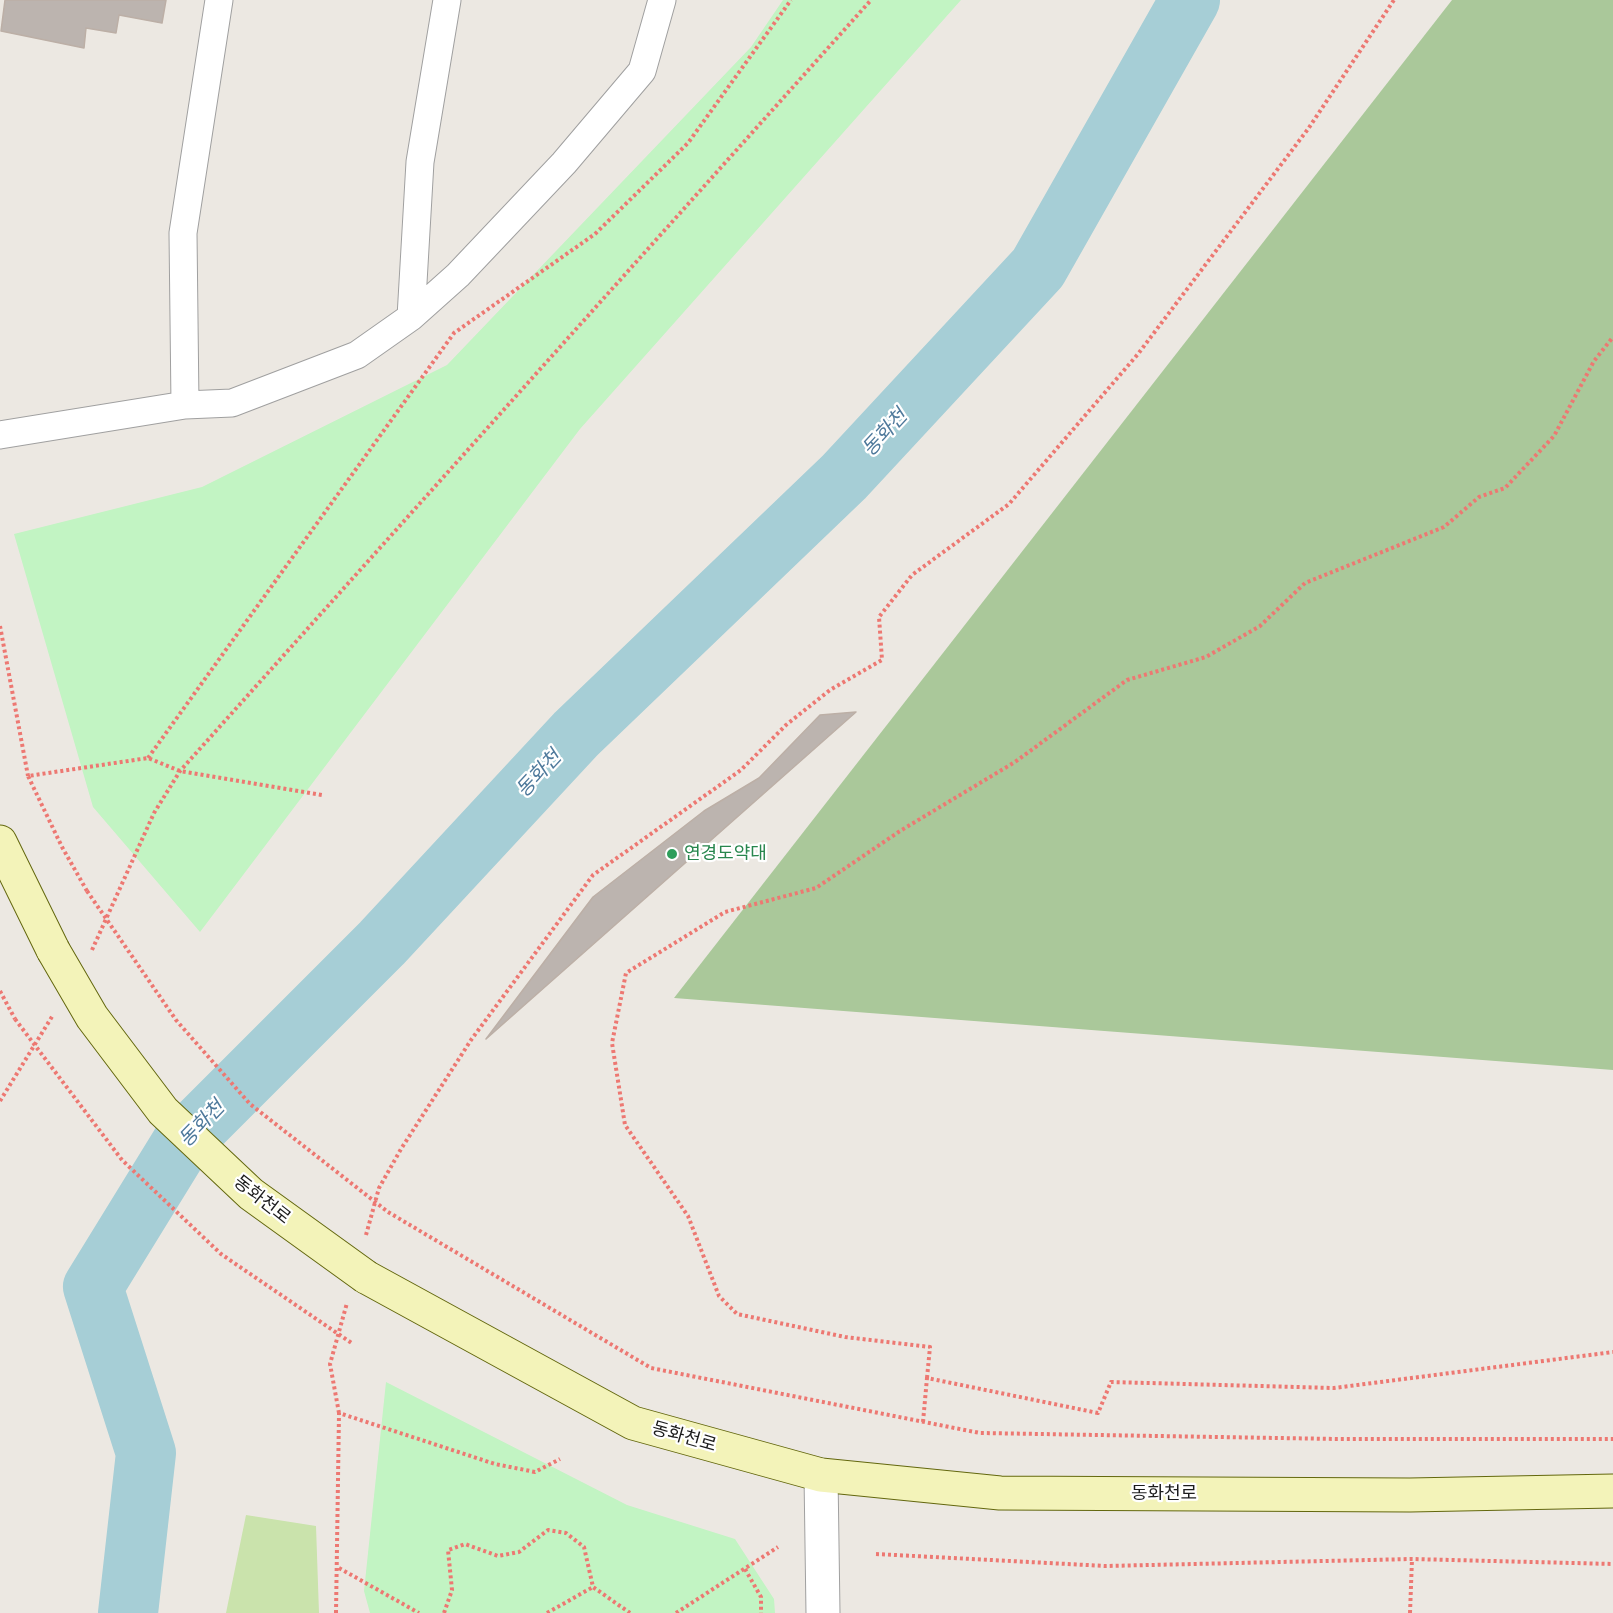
<!DOCTYPE html>
<html>
<head>
<meta charset="utf-8">
<style>
	body { margin:0 }
	canvas { display:block; background:#ece8e2 }
</style>
</head>
<body>
<canvas width="1613" height="1613"></canvas>
<script>
const context = document.querySelector('canvas').getContext('2d');
context.lineJoin = 'round';
function paint(path, color) { context.fillStyle = color; context.fill(path, 'evenodd'); }
const toPath = rows => new Path2D(rows.map(r => 'M' + r).join(''));
function trace(path, color, width, dash) { context.strokeStyle = color; context.lineWidth = width; context.lineCap = dash ? 'butt' : 'round'; context.setLineDash(dash || []); context.stroke(path); }
function write(font, color, halo, rows, align = 'center') {
  context.font = font + ' Montserrat,"Noto Sans KR",sans-serif'; context.lineWidth = 4.5; context.setLineDash([]); context.textBaseline = 'middle'; context.strokeStyle = halo; context.fillStyle = color; for (const [text, x, y, turn = 0] of rows) {
    context.save(); context.translate(x, y); context.rotate((+turn || 0) * Math.PI / 180); context.textAlign = isNaN(turn) ? turn : align; if (halo) context.strokeText(text, 0, 0); context.fillText(text, 0, 0); context.restore();
  }
}
paint(toPath([
	[246,1515,316,1526,319,1613,226,1613]
]), '#cae3ac');
paint(toPath([
	[1452,0,1613,0,1613,1070,674,998]
]), '#aac89a');
paint(toPath([
	[783,0,961,0,580,429,200,932,93,807,14,534,202,487,447,365,751,47],
	[386,1382,627,1505,735,1539,774,1599,775,1613,370,1613,364,1591]
]), '#c2f4c3');
trace(toPath([
	[128,1613,146,1453,93,1287,181,1144,382,943,576,734,844,477,1038,268,1190,0]
]), '#a6ced6', 60);
const building = toPath([
	[5,0,166,0,162,23,119,15,116,33,86,28,84,48,1,31,5,0],
	[856,712,486,1039,593,897,704,811,759,778,820,715,856,712]
]);
paint(building, '#bcb4af');
trace(building, '#bcafa6', 1.5);
const minor = toPath([
	[411,317,420,162,447,0],
	[185,405,183,233,219,0],
	[0,435,185,405,232,403,357,355,411,317,458,275,564,163,642,71,662,0]
]);
const tertiary = toPath([
	[821,1475,823,1613]
]);
const secondary = toPath([
	[0,842,53,950],
	[366,1277,633,1423,821,1475,1000,1493,1410,1495,1613,1491]
]);
trace(minor, '#a0a0a0', 29);
trace(tertiary, '#a0a0a0', 35);
trace(secondary, '#63670e', 35);
trace(toPath([
	[0,626,28,776],
	[148,758,454,333,595,234,688,143,791,0],
	[87,891,62,847,28,776,148,758,180,771,322,795],
	[92,950,154,813,180,771,871,0],
	[0,991,15,1019],
	[0,1101,53,1015],
	[388,1212,651,1368,980,1433,1337,1439,1613,1439],
	[366,1235,379,1188,401,1149,471,1040,593,875,741,770,786,725,830,690,882,660,879,617,912,575,1009,504,1138,354,1308,129,1394,0],
	[927,1378,930,1347,845,1337,737,1314,719,1296,688,1216,625,1125,612,1043,626,973,725,912,816,888,900,831,1015,762,1127,680,1206,657,1260,626,1305,583,1444,527,1479,497,1505,488,1554,436,1594,361,1613,337],
	[339,1413,330,1364,347,1303],
	[923,1422,927,1378,1098,1413,1111,1382,1334,1388,1613,1352],
	[876,1554,1106,1566,1412,1559,1613,1564],
	[339,1568,419,1613],
	[745,1569,761,1597,761,1613],
	[336,1613,339,1413,495,1464,535,1472,560,1459],
	[444,1613,452,1590,448,1550,465,1544,498,1556,519,1552,548,1530,566,1533,584,1547,593,1587,630,1613],
	[547,1613,593,1587],
	[676,1613,778,1547],
	[1410,1613,1412,1559]
]), '#ed7872', 4, [3, 3]);
trace(minor, '#fff', 27);
trace(tertiary, '#fff', 33);
trace(secondary, '#f3f3b9', 33);
const secondaryBridge = toPath([
	[53,950,92,1017,163,1111,251,1194,366,1277]
]);
trace(secondaryBridge, '#63670e', 35, []);
trace(toPath([
	[87,891,176,1020,250,1104,388,1212],
	[15,1019,122,1160,221,1254,353,1344]
]), '#ed7872', 4, [3, 3]);
trace(secondaryBridge, '#f3f3b9', 33);
for (const [x, y, r, color] of [
	[672,854,6,"#2e9e5b"]
]) { const dot = new Path2D(); dot.arc(x, y, r, 0, 2 * Math.PI); context.fillStyle = color; context.fill(dot); trace(dot, '#fff', 2); }
write('18px', '#27864d', '#fff', [
	["연경도약대",684,854]
], 'left');
write('18px', '#1c1c1c', '#fff', [
	["동화천로",262,1200,38],
	["동화천로",684,1437,16],
	["동화천로",1164,1494]
]);
write('italic 20px', '#4e799b', '#fff', [
	["동화천",885,433,-47],
	["동화천",539,774,-47],
	["동화천",202,1124,-46]
]);
</script>
</body>
</html>
